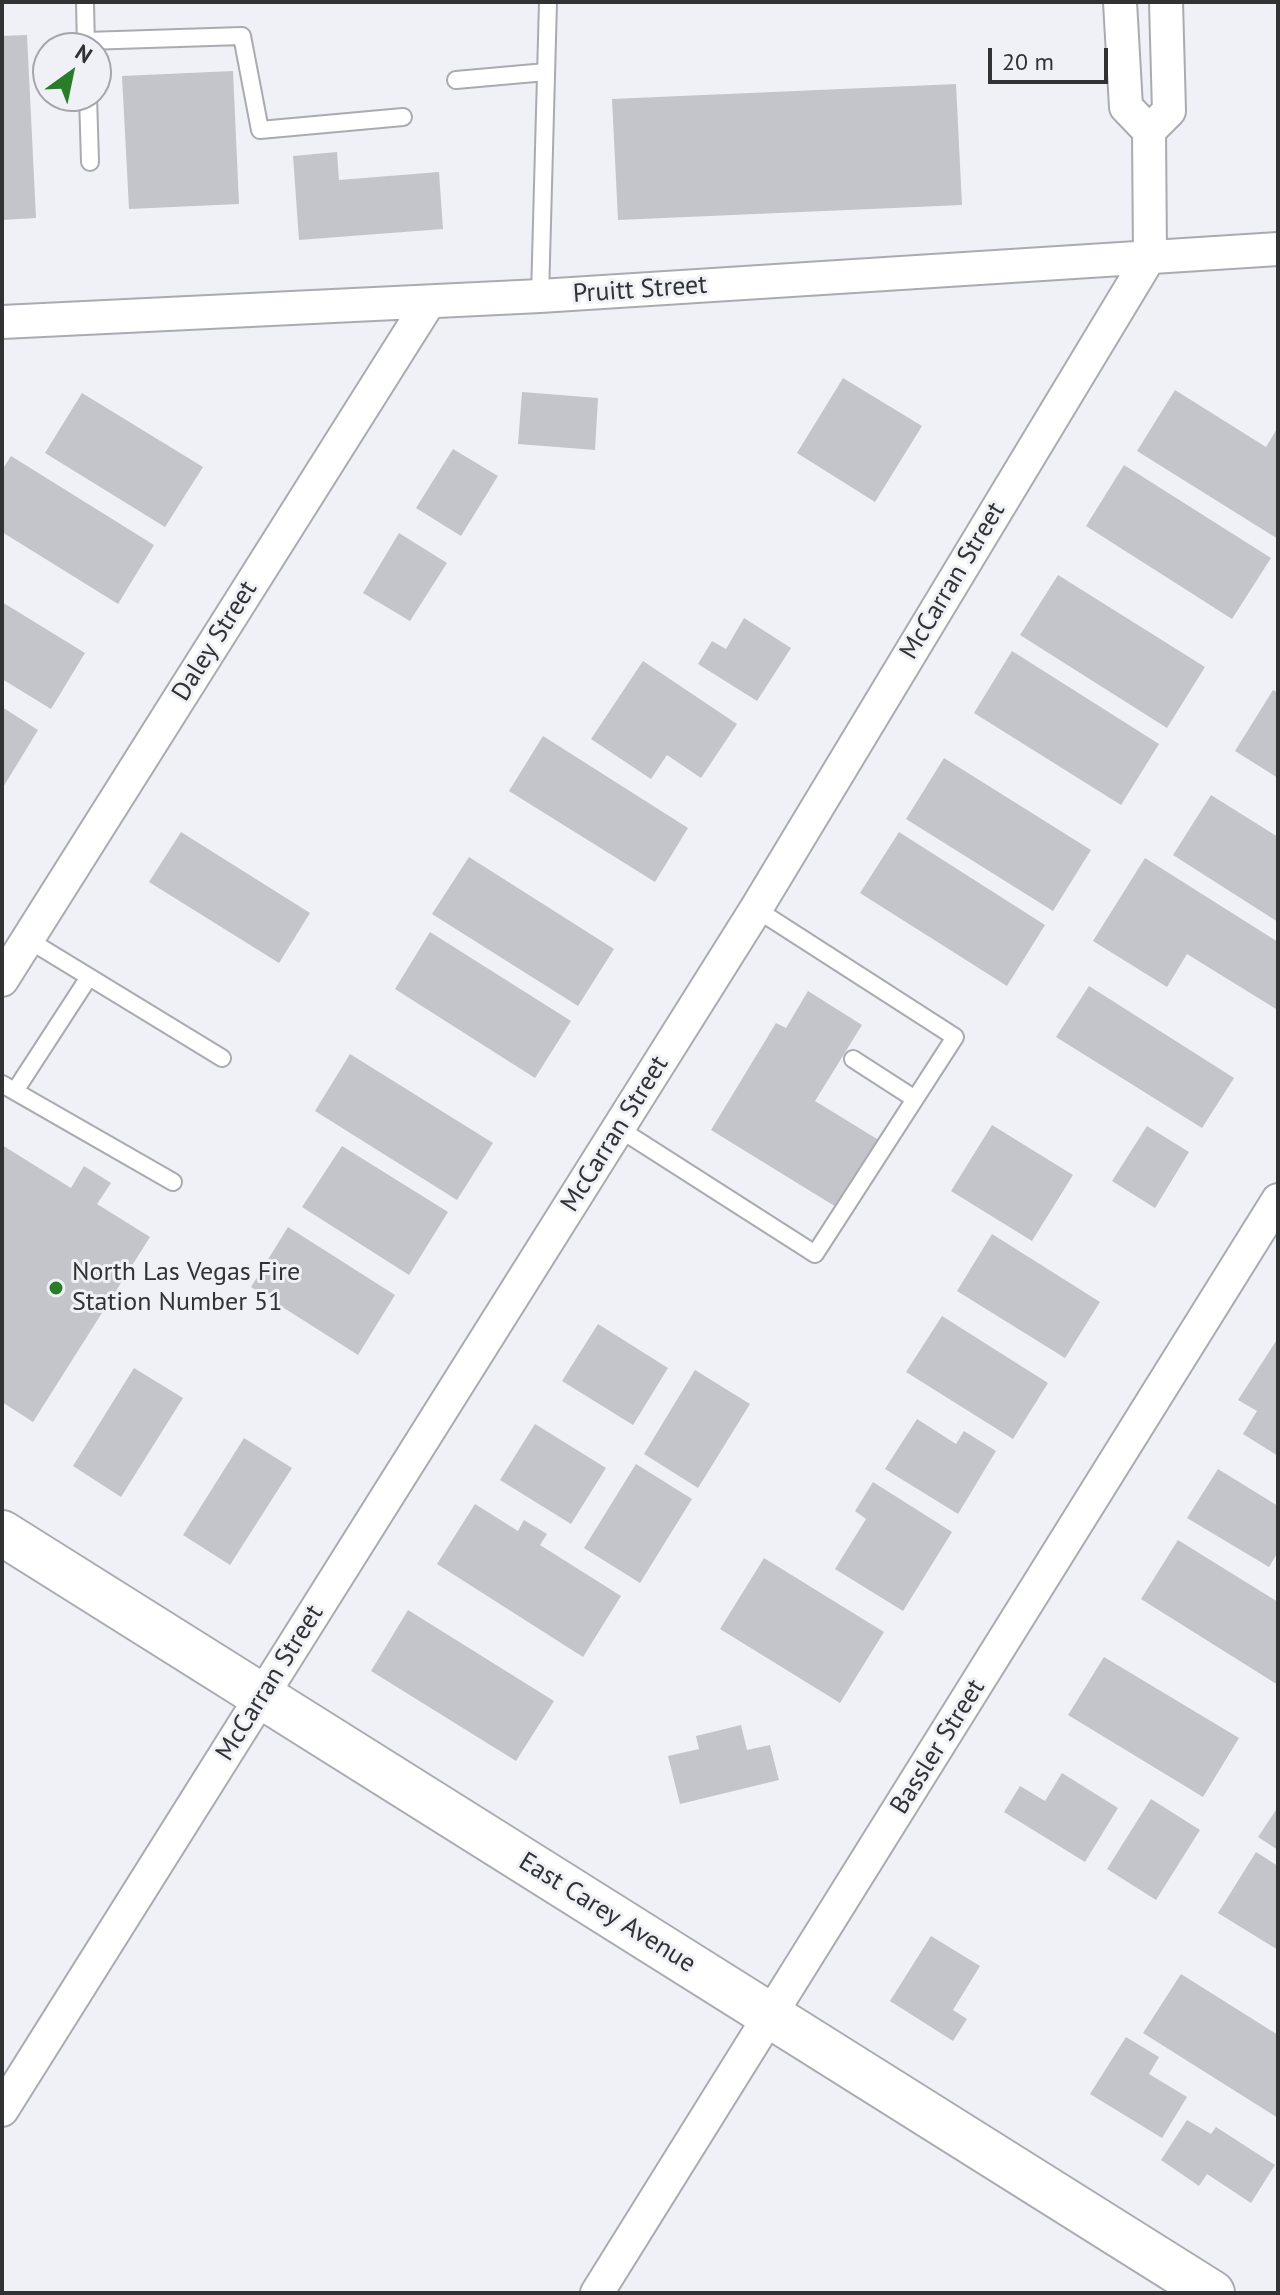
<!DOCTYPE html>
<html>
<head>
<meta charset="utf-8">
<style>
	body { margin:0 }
	#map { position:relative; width:1280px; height:2295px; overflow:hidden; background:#eff1f6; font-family:"PT Sans",sans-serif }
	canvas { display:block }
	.frame { position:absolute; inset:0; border:4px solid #313234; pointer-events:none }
	.north { position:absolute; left:32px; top:32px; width:80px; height:80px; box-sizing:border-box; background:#eff1f6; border:2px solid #a3a5a8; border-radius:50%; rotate:33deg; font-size:22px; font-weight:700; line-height:32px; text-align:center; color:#313234 }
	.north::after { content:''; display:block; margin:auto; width:28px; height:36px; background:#297d29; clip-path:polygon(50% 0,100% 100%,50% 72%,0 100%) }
	.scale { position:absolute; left:988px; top:48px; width:120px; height:36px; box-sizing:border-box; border:4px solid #313234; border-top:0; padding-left:10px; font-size:24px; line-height:28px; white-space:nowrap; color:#313234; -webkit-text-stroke:6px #eff1f6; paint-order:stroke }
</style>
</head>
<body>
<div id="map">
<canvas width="1280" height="2295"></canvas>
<div class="frame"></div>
<div class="north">N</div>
<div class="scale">20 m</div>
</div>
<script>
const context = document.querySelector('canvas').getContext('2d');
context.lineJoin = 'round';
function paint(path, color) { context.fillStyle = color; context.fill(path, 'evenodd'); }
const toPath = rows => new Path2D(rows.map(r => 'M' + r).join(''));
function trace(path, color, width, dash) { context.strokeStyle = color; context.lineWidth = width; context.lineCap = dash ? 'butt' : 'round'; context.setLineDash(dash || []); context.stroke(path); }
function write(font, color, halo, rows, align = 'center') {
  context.font = font + ' "PT Sans",sans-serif'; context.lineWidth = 6; context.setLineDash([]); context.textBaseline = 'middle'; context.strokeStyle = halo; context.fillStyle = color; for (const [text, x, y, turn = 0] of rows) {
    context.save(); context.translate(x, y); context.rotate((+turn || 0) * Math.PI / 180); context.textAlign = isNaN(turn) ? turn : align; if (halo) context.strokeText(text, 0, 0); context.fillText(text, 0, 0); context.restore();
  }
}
paint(toPath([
	[27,35,36,218,2,220,2,36],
	[233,71,239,204,129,209,122,76],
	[956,84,962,205,618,220,612,99],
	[337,152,339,180,439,172,443,229,299,240,293,156],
	[843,378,922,426,875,502,797,453],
	[1175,390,1266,447,1278,427,1278,539,1137,451],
	[522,392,598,398,595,450,518,444],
	[82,393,203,467,165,527,45,453],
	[453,449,498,476,461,536,416,508],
	[11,456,154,545,118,604,2,532,2,470],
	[1124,465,1271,558,1232,619,1086,526],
	[399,533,447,563,410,621,363,593],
	[1058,575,1205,667,1167,728,1020,635],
	[2,602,85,653,51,709,2,679],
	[744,618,791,648,757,701,698,664,712,641,726,649],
	[1012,651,1159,744,1121,805,974,713],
	[643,661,737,724,701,778,667,755,651,779,591,739],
	[1273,690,1278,693,1278,778,1235,751],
	[2,707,38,730,2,789],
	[543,736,688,828,655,882,509,791],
	[944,758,1091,850,1053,911,906,819],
	[1211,795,1278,837,1278,922,1173,855],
	[181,832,310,913,279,963,149,882],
	[899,832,1045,925,1007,986,860,893],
	[469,857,614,949,578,1006,432,914],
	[1145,858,1278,942,1276,1009,1187,954,1167,987,1093,941],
	[430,932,571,1021,535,1078,395,989],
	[1089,986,1234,1078,1202,1128,1056,1037],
	[808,991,862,1025,815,1101,882,1142,841,1210,711,1130,776,1023,786,1028],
	[350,1054,493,1143,457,1200,315,1111],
	[992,1125,1073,1175,1032,1241,951,1191],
	[1147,1126,1189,1152,1155,1208,1112,1181],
	[2,1145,71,1188,84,1166,111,1183,97,1204,150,1237,33,1422,2,1402],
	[342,1146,448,1212,409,1275,302,1207],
	[288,1227,395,1295,358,1355,251,1287],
	[992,1234,1100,1302,1065,1358,957,1291],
	[942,1316,1048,1383,1013,1439,906,1372],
	[598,1324,668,1368,633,1425,562,1381],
	[1278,1338,1278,1456,1243,1434,1257,1411,1238,1400],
	[134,1368,183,1398,121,1497,73,1466],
	[695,1370,750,1404,698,1488,644,1454],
	[917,1419,956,1444,964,1431,996,1451,958,1514,885,1469],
	[535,1424,606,1468,571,1524,500,1480],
	[244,1438,292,1468,230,1565,183,1535],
	[636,1464,692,1499,640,1583,584,1548],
	[1218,1469,1278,1506,1278,1552,1269,1567,1187,1518],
	[873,1482,952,1532,903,1611,835,1569,866,1519,855,1511],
	[475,1504,518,1531,524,1520,547,1534,540,1545,621,1596,583,1657,437,1564],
	[1178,1540,1278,1602,1278,1685,1141,1599],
	[764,1558,884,1632,840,1703,720,1629],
	[408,1610,554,1701,516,1761,371,1671],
	[1104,1657,1239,1738,1203,1797,1068,1715],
	[741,1725,747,1750,770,1745,779,1780,680,1804,668,1756,699,1749,696,1736],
	[1062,1773,1118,1808,1085,1862,1004,1812,1020,1786,1045,1801],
	[1151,1799,1200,1830,1156,1900,1107,1869],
	[1278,1807,1278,1850,1258,1837],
	[1256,1852,1278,1866,1278,1950,1218,1913],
	[931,1936,980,1966,953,2010,967,2019,953,2041,890,2001],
	[1181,1974,1278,2035,1278,2118,1143,2033],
	[1126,2037,1159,2057,1149,2074,1187,2097,1162,2138,1090,2094],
	[1187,2120,1211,2134,1216,2127,1275,2165,1251,2203,1207,2174,1199,2186,1161,2160]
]), '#c4c5cb');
const service = toPath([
	[85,2,86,48],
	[86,41,242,36,260,130,403,117],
	[456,80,546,72],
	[88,96,90,162],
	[540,296,548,2],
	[27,939,222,1058],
	[853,1059,915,1099],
	[2,1084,173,1182],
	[15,1091,89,977],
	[618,1128,815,1254,955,1037,756,909]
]);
const minor = toPath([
	[1149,131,1169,111,1166,2],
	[2,322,540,296,1278,249],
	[2,980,429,302],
	[2,2110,756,909,1150,256,1149,131,1126,107,1120,2],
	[597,2293,1278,1200]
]);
const secondary = toPath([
	[2,1533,1212,2293]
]);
trace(service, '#aaabb0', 20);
trace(minor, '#aaabb0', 36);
trace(secondary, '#aaabb0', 48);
trace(service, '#fff', 16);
trace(minor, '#fff', 32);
trace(secondary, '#fff', 44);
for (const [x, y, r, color] of [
	[56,1288,8,"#297d29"]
]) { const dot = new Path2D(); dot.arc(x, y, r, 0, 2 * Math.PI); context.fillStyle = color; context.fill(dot); trace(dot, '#eff1f6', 3); }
write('26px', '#313234', '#eff1f6', [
	["Pruitt Street",640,290,-4],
	["McCarran Street",953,581,-59],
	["Daley Street",215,641,-58],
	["McCarran Street",615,1134,-58],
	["McCarran Street",270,1683,-58],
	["Bassler Street",938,1747,-58],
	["East Carey Avenue",607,1913,32]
]);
write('26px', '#313234', '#eff1f6', [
	["North Las Vegas Fire",72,1273],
	["Station Number 51",72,1303]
], 'left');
</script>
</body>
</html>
